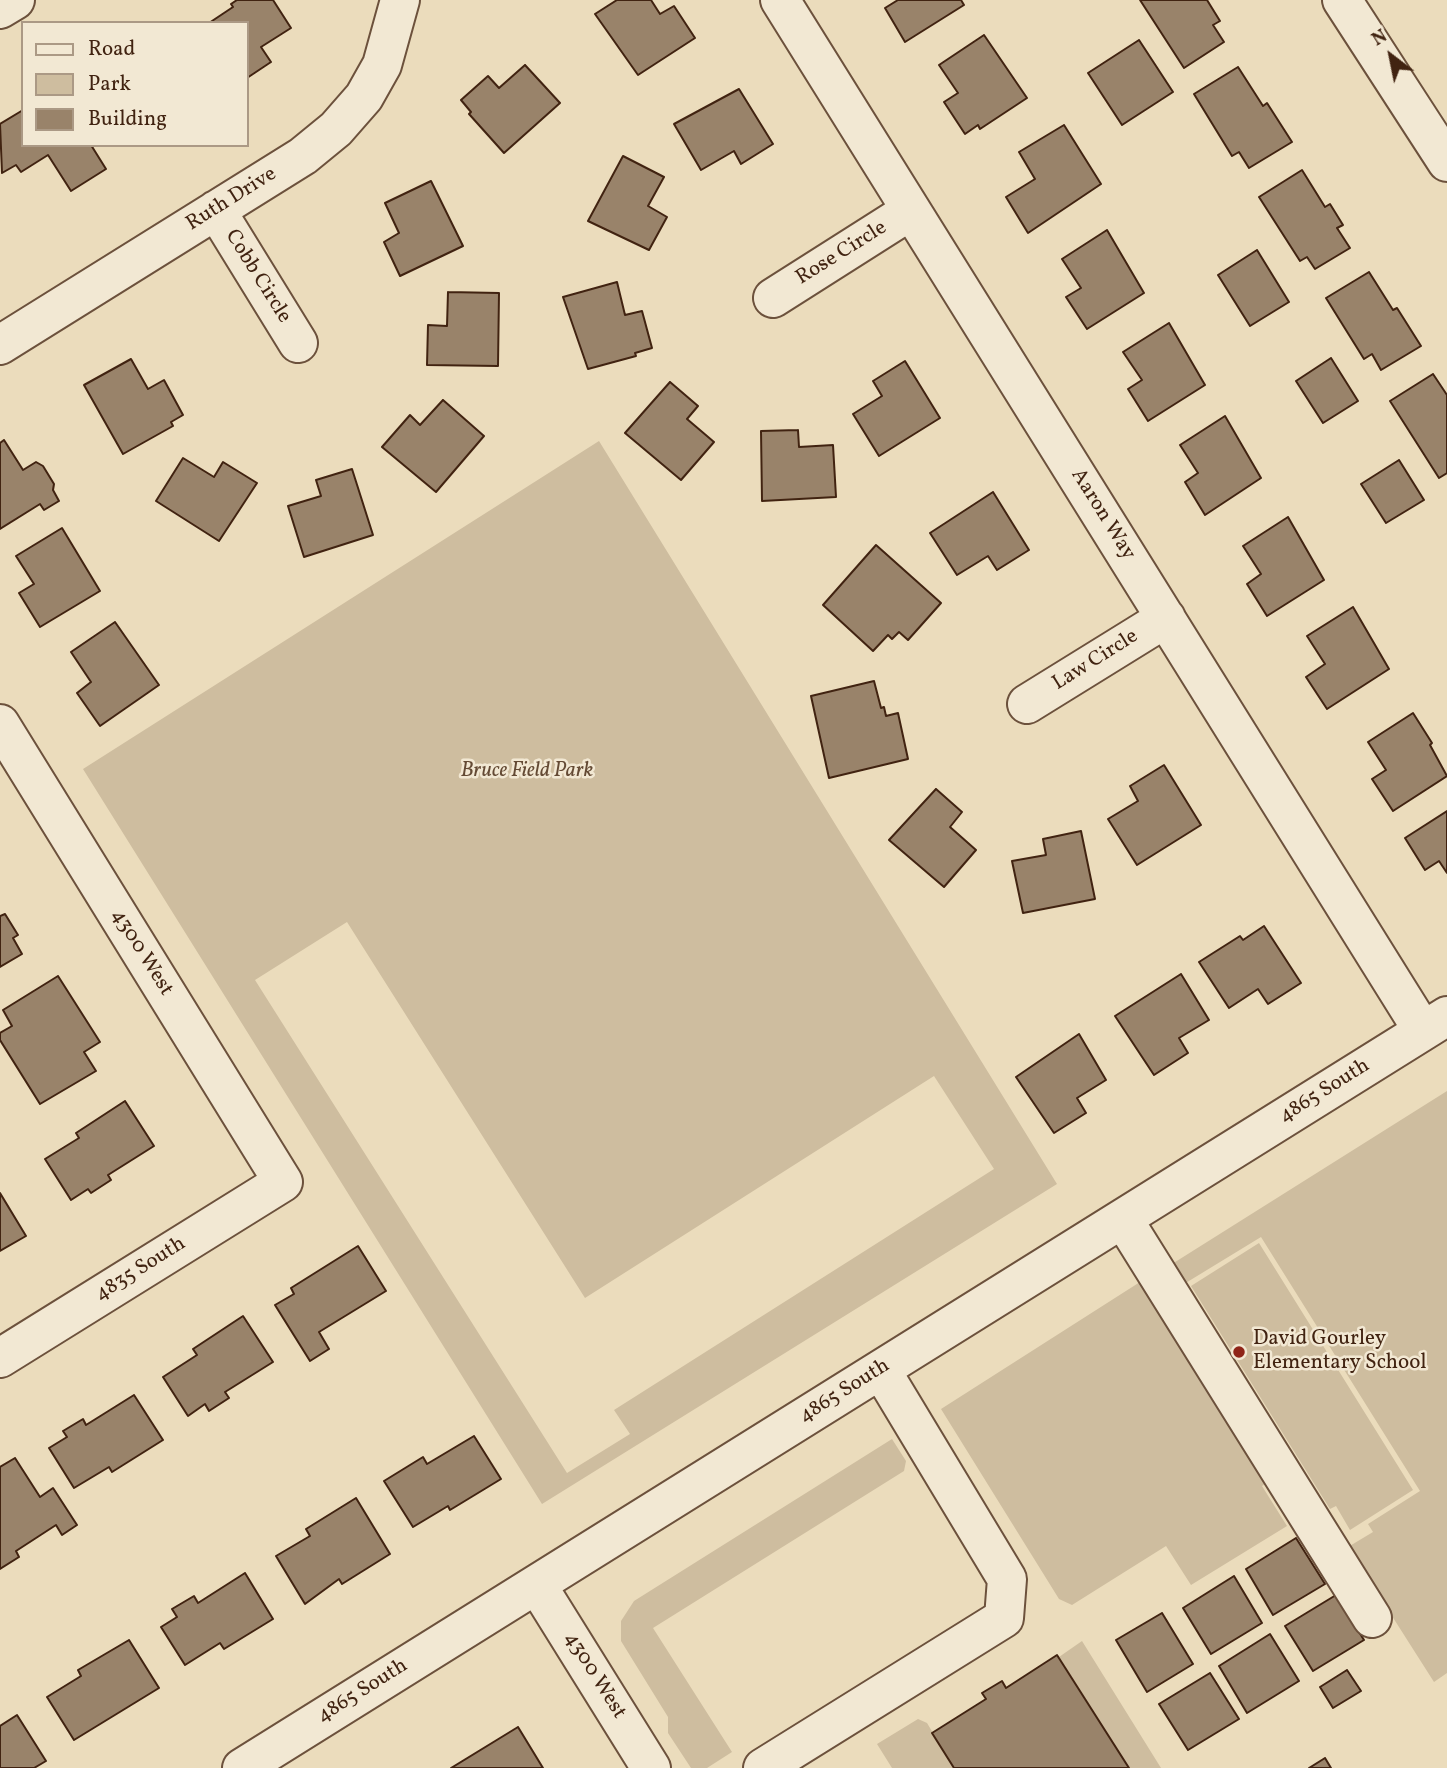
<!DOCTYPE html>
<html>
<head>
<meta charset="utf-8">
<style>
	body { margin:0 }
	#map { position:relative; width:1447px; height:1768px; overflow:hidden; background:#ebdcbc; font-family:Vollkorn,serif }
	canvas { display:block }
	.legend { position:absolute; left:21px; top:21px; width:228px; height:126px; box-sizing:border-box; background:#f2e8d3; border:2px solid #ab9985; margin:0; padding:9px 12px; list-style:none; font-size:21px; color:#412311 }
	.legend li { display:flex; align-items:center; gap:14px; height:35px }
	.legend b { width:35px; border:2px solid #ab9985 }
	.north { position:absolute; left:1356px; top:21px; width:70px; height:70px; -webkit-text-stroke:5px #f2e8d3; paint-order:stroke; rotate:328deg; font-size:19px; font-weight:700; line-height:28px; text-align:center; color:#412311 }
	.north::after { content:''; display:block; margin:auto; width:24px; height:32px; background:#412311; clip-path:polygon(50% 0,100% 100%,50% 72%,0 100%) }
</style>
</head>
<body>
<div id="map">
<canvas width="1447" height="1768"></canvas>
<ul class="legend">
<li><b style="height:9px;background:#f2e8d3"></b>Road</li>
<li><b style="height:19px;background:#cebd9f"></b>Park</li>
<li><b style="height:19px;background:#99836a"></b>Building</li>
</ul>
<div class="north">N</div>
</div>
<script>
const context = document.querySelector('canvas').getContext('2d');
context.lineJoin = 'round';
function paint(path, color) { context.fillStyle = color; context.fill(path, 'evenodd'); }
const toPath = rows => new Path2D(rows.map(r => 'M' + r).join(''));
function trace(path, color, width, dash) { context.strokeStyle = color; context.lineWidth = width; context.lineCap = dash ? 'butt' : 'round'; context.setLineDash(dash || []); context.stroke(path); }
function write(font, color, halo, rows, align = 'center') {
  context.font = font + ' Vollkorn,serif'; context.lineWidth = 5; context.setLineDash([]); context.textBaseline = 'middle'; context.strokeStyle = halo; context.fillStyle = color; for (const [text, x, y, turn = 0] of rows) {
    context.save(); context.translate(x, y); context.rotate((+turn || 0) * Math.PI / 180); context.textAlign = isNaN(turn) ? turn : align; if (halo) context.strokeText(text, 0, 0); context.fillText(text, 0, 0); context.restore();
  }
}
paint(toPath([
	[599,441,1057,1184,542,1504,83,769],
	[347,922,585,1298,934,1076,994,1169,614,1410,630,1434,567,1473,255,980],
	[1447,1091,1447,1673,1434,1682,1348,1547,1373,1532,1368,1524,1420,1491,1261,1237,1184,1284,1172,1264],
	[1259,1243,1413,1490,1350,1530,1336,1506,1330,1509,1191,1286],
	[1140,1282,1268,1482,1262,1486,1287,1526,1191,1585,1166,1546,1072,1605,1059,1599,941,1409],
	[892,1439,906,1461,904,1471,653,1628,732,1752,707,1768,691,1768,668,1733,668,1717,621,1641,621,1621,634,1601],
	[1082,1641,1161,1768,1129,1768,1059,1657],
	[918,1719,927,1723,954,1768,892,1768,877,1744]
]), '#cebd9f');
const building = toPath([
	[237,0,273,0,291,28,261,47,271,62,247,78,247,23,209,23,233,7,231,4,237,0],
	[617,0,651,0,660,14,674,6,695,38,638,75,595,14,617,0],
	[898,0,961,0,964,5,905,42,885,8,898,0],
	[1140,0,1207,0,1220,21,1213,25,1224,42,1184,68,1140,0],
	[984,35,1027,98,980,129,978,125,965,134,944,102,958,93,939,65,984,35],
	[1139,40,1173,92,1122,125,1088,73,1139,40],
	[525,65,560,103,504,153,469,114,471,112,461,100,488,76,499,88,525,65],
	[1238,67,1263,106,1267,103,1292,142,1249,168,1239,152,1232,156,1194,94,1238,67],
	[739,89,773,144,741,164,734,151,701,170,674,124,739,89],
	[23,110,23,145,91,145,106,169,71,191,48,155,21,172,16,165,2,173,0,124,23,110],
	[1064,125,1101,184,1028,233,1006,197,1035,179,1019,152,1064,125],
	[623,156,664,177,648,206,667,217,649,250,588,221,623,156],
	[1302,170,1325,207,1330,204,1343,225,1337,228,1350,248,1315,269,1307,257,1300,261,1259,197,1302,170],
	[431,181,463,246,400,276,384,242,399,233,385,203,431,181],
	[1107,230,1144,293,1087,329,1066,297,1081,288,1062,259,1107,230],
	[1257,250,1289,302,1250,326,1218,275,1257,250],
	[1369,272,1393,310,1397,308,1421,346,1381,370,1372,354,1364,359,1326,298,1369,272],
	[617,282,625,315,642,311,652,348,635,353,636,356,588,369,563,297,617,282],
	[448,292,499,293,498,366,427,365,428,325,447,326,448,292],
	[1169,323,1205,385,1148,421,1128,389,1142,380,1123,352,1169,323],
	[1331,358,1358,401,1323,423,1296,381,1331,358],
	[131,359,148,389,164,380,183,415,171,422,173,426,123,454,84,385,131,359],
	[905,361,940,418,879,456,853,414,882,396,873,381,905,361],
	[1433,374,1447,395,1447,473,1439,478,1390,401,1433,374],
	[670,382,698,406,687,419,714,442,681,480,625,433,670,382],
	[443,400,484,436,436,492,382,447,410,415,420,425,443,400],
	[1225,416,1261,478,1205,515,1185,482,1198,473,1180,445,1225,416],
	[798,430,799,447,833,445,836,497,762,501,761,431,798,430],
	[4,440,23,470,36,462,43,466,54,484,53,490,59,501,44,510,40,504,0,529,0,443,4,440],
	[183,458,214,477,223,462,257,483,219,541,156,501,183,458],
	[1399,460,1424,500,1386,523,1361,484,1399,460],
	[352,469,373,535,304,557,288,506,321,496,316,480,352,469],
	[993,492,1029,550,997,570,988,556,957,575,930,533,993,492],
	[1288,517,1324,580,1267,616,1247,584,1261,574,1243,546,1288,517],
	[62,528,100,591,40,627,19,593,34,584,16,556,62,528],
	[876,545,941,603,908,640,899,632,892,639,888,635,873,651,823,605,876,545],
	[1353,607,1389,669,1327,709,1306,677,1325,664,1307,636,1353,607],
	[115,622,159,685,100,726,77,693,91,682,71,652,115,622],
	[874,681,881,708,884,707,886,716,898,713,908,759,829,778,811,696,874,681],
	[1413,713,1432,743,1430,745,1447,776,1393,811,1372,779,1386,770,1368,742,1413,713],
	[1164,765,1201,825,1137,865,1108,819,1138,801,1130,786,1164,765],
	[936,789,962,812,950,827,976,850,944,887,889,840,936,789],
	[1447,811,1447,873,1439,861,1425,870,1405,838,1447,811],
	[1081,831,1095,899,1023,913,1012,861,1046,855,1043,839,1081,831],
	[5,914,18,935,13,938,22,954,0,967,0,916,5,914],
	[1264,926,1301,983,1268,1004,1258,989,1229,1008,1199,962,1240,936,1243,940,1264,926],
	[1181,974,1209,1020,1179,1038,1188,1053,1154,1075,1115,1016,1181,974],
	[58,976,100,1042,84,1052,96,1071,40,1104,0,1040,0,1033,12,1026,3,1010,58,976],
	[1079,1034,1106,1080,1077,1098,1086,1113,1054,1133,1016,1077,1079,1034],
	[125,1101,154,1146,108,1175,111,1180,91,1193,88,1189,71,1200,45,1159,79,1138,76,1133,125,1101],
	[0,1193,26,1236,0,1251,0,1193],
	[358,1246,386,1291,319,1332,329,1349,310,1361,275,1305,294,1294,291,1288,358,1246],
	[243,1316,273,1362,225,1392,229,1398,209,1411,205,1404,188,1416,163,1377,197,1355,193,1349,243,1316],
	[134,1395,163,1440,112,1472,109,1467,74,1488,49,1448,67,1437,63,1431,83,1419,86,1425,134,1395],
	[474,1436,501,1479,450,1510,448,1506,413,1527,384,1481,423,1457,427,1464,474,1436],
	[15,1458,40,1497,53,1488,77,1525,62,1535,56,1525,16,1551,19,1557,0,1569,0,1467,15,1458],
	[356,1498,390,1554,342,1584,339,1579,305,1604,276,1556,310,1536,306,1529,356,1498],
	[1296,1538,1325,1584,1273,1615,1246,1569,1296,1538],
	[245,1573,273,1619,224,1649,220,1643,185,1665,161,1627,177,1617,172,1609,194,1596,198,1603,245,1573],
	[1234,1576,1262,1623,1211,1654,1183,1608,1234,1576],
	[1336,1595,1364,1640,1313,1671,1285,1626,1336,1595],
	[1162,1613,1193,1664,1147,1692,1116,1640,1162,1613],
	[1270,1634,1299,1681,1247,1713,1219,1666,1270,1634],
	[129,1640,159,1688,74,1740,47,1697,81,1676,78,1670,129,1640],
	[1057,1655,1129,1768,954,1768,932,1733,986,1699,982,1693,1002,1681,1006,1688,1057,1655],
	[1347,1670,1361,1691,1333,1708,1320,1687,1347,1670],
	[1210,1673,1239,1719,1188,1750,1159,1704,1210,1673],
	[17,1715,46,1761,34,1768,0,1768,0,1726,17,1715],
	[518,1727,543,1768,451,1768,518,1727],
	[1325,1758,1331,1768,1309,1768,1325,1758]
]);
paint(building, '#99836a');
trace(building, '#412311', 2);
const minor = toPath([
	[780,0,1423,1031],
	[1342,0,1447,162],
	[0,9,15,0],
	[216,210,298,343],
	[773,298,910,211],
	[0,345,303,156,336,129,364,97,382,65,400,0],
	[1027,704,1166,618],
	[0,724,283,1182,0,1358],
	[1123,1219,1372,1618],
	[537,1585,651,1768],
	[242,1768,1447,1016],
	[763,1768,1004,1618,1007,1579,881,1370]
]);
trace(minor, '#6c513c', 42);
trace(minor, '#f2e8d3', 38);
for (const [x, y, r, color] of [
	[1239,1352,7,"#8f2418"]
]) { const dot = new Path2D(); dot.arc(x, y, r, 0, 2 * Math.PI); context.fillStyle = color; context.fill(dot); trace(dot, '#f2e8d3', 2.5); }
write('21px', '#412311', '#f2e8d3', [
	["Ruth Drive",232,200,-32],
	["Rose Circle",842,254,-32],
	["Cobb Circle",257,277,58],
	["Aaron Way",1102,515,58],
	["Law Circle",1096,661,-32],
	["4300 West",141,953,58],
	["4865 South",1325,1092,-32],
	["4835 South",141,1270,-32],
	["4865 South",845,1392,-32],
	["4300 West",594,1676,58],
	["4865 South",363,1692,-32]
]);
write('italic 21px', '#644a34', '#f2e8d3', [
	["Bruce Field Park",527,772]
]);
write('21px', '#412311', '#f2e8d3', [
	["David Gourley",1253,1340],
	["Elementary School",1253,1364]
], 'left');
</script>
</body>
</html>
